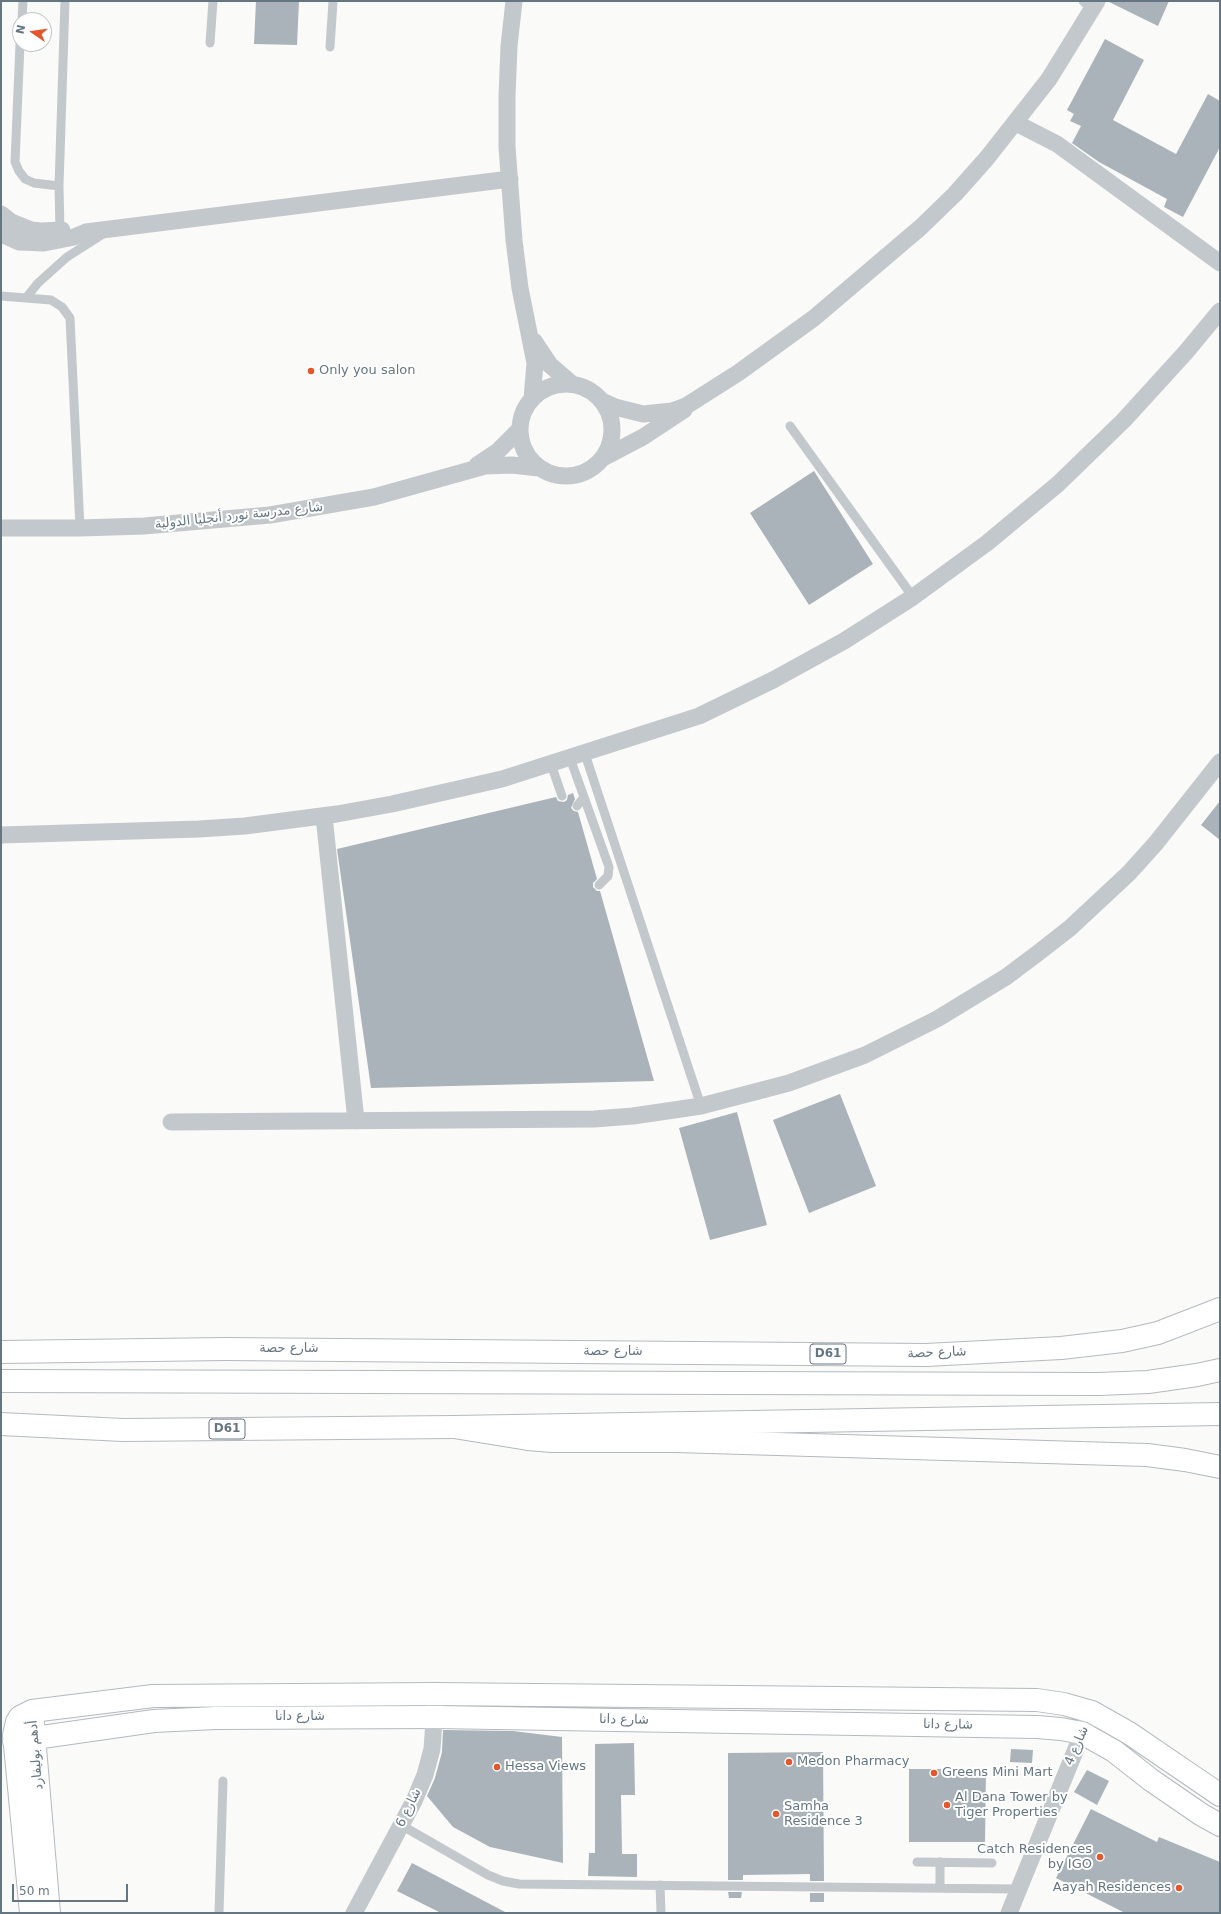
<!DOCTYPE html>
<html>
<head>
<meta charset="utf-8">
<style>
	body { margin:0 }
	#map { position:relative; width:1221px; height:1914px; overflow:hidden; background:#fafaf8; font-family:"DejaVu Sans",sans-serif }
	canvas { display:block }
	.frame { position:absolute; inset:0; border:2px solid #657683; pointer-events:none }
	.north { position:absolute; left:12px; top:12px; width:40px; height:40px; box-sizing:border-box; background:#fff; border:1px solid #c1c8cd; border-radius:50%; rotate:283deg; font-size:11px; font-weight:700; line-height:16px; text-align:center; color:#657683 }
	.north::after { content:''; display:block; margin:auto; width:14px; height:18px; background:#e4572e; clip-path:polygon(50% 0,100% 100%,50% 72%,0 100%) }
	.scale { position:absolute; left:12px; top:1884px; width:116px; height:18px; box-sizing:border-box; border:2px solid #657683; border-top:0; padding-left:5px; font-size:12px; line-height:14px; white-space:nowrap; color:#657683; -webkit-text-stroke:3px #fff; paint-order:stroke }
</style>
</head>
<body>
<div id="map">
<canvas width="1221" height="1914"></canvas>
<div class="frame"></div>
<div class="north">N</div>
<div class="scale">50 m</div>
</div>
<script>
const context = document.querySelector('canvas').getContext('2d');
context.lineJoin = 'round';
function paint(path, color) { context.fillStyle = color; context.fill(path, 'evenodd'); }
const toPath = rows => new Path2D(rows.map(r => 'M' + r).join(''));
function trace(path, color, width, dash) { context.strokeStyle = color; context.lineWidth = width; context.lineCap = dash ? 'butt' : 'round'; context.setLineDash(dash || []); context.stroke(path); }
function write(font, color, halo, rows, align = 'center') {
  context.font = font + ' "DejaVu Sans",Vazirmatn,sans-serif'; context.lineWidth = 4; context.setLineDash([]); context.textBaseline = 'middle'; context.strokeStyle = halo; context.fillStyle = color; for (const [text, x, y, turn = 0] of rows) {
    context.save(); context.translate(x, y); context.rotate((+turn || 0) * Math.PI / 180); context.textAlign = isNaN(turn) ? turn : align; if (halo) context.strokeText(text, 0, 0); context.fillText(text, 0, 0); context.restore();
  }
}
paint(toPath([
	[256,1,299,1,297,45,254,44],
	[1107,1,1169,1,1158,26],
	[1105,39,1144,60,1113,120,1176,154,1208,94,1220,101,1220,147,1183,217,1164,207,1167,199,1099,162,1072,143,1081,126,1070,121,1074,114,1067,110],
	[814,471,873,564,809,605,750,513],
	[573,793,575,799,571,808,574,811,578,812,597,879,593,883,593,887,597,891,600,891,654,1081,371,1088,337,849,556,797,558,801,564,802,567,800,568,795],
	[1220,801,1220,840,1201,825],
	[840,1094,876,1186,809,1213,773,1120],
	[737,1112,767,1225,710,1240,679,1128],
	[443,1730,513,1731,562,1737,563,1863,490,1847,453,1827,427,1796,435,1778,442,1752],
	[634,1743,635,1795,621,1795,622,1854,637,1854,637,1877,588,1876,589,1853,595,1853,595,1744],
	[1011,1749,1033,1750,1032,1763,1010,1762],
	[823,1752,824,1881,810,1881,810,1874,743,1875,743,1880,728,1880,728,1753],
	[909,1769,986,1769,985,1842,909,1842],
	[1087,1770,1109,1781,1097,1805,1074,1792],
	[1091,1809,1157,1842,1159,1837,1220,1862,1220,1913,1125,1913,1056,1878],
	[412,1863,507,1913,441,1913,397,1891],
	[728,1892,742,1892,741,1898,729,1898],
	[810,1893,824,1893,824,1902,810,1902]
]), '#aab3b9');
const secondary = toPath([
	[33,1724,49,1913],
	[14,1741,154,1721,216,1718,435,1717,1037,1727,1061,1729,1082,1733,1114,1751,1151,1780,1202,1815,1220,1825],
	[31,1913,14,1735,17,1722,20,1717,32,1711,153,1696,436,1694,1037,1700,1064,1704,1092,1712,1129,1733,1220,1795]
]);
const primary = toPath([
	[1,1352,225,1349,926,1355,1061,1348,1122,1341,1158,1333,1220,1309],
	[1,1424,123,1430,454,1427,1220,1414]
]);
const highway = toPath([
	[1,1381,1099,1384,1148,1382,1197,1375,1220,1370],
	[454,1427,528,1439,552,1441,676,1441,1147,1455,1185,1460,1220,1467]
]);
trace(secondary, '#b3babf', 24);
trace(primary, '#b5babe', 24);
trace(highway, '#b4b9bd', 24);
trace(toPath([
	[1083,1,1092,10],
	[22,20,23,1],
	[210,43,213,1],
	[20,44,15,162,19,171,25,179,34,183,59,186],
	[330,47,333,1],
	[60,231,59,186,65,1],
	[1,296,51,300,62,307,70,318,80,528],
	[26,298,38,283,67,257,103,234],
	[790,426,913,597],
	[585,754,701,1106],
	[570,758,609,867,608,876,599,885],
	[551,764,562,796],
	[577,806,584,797],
	[401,1825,488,1875,503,1881,519,1884,1018,1889],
	[917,1862,992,1863],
	[940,1862,940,1888],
	[660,1885,661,1913],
	[219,1913,223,1781]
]), '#c3c8cc', 9);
trace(toPath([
	[514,1,509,46,507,96,507,147,514,240,520,288,535,363,532,399],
	[1016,123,1057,144,1220,263],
	[1,214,11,222,31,230,41,231,62,230],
	[1,234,19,242,44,243,74,237,86,232,510,179],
	[534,341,550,365,572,384],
	'520 430a46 46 0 1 1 92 0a46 46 0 1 1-92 0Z',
	[602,401,615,407,643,414,672,411,686,406,738,373,814,318,921,227,955,194,987,158,1049,79,1097,1],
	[603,458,643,437,684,410],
	[477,465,498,451,520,429],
	[1,528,80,528,144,526,270,515,374,497,485,466,512,465,539,468],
	[324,816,356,1121],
	[1,835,199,829,245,826,337,814,392,804,502,779,699,716,773,680,844,641,913,597,987,543,1058,484,1124,420,1186,352,1220,311],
	[171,1122,594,1119,633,1116,701,1106,789,1083,865,1055,937,1019,1006,977,1038,953,1070,928,1129,873,1156,843,1220,762],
	[354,1913,414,1801,425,1775,432,1749,436,1694],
	[1009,1913,1087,1722]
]), '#c3c8cc', 17);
trace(secondary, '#fff', 22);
trace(primary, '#fff', 22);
trace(highway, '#fff', 22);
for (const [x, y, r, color] of [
	[311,371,4,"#e4572e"],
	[789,1762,4,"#e4572e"],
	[497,1767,4,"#e4572e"],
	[934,1773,4,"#e4572e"],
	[947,1805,4,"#e4572e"],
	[776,1814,4,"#e4572e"],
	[1100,1857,4,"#e4572e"],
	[1179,1888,4,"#e4572e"]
]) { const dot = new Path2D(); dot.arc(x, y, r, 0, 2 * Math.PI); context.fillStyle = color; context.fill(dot); trace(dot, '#fff', 1.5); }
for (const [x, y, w] of [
	[828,1354,36],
	[227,1429,36]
]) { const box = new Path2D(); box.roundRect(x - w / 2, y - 10, w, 20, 3); context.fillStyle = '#fff'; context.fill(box); trace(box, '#657683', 1); }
write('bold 12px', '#657683', null, [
	["D61",828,1354],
	["D61",227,1429]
]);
write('13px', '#657683', '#fff', [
	["Only you salon",319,371],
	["Medon Pharmacy",797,1762],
	["Hessa Views",505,1767],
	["Greens Mini Mart",942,1773],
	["Al Dana Tower by",955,1798],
	["Tiger Properties",955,1813],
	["Samha",784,1807],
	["Residence 3",784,1822],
	["Catch Residences",1092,1850,"right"],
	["by IGO",1092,1865,"right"],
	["Aayah Residences",1171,1888,"right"]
], 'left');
write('13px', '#657683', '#fff', [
	["شارع مدرسة نورد أنجليا الدولية",239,516,-6],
	["شارع حصة",289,1349],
	["شارع حصة",613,1352],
	["شارع حصة",937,1353,-2],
	["شارع دانا",300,1717],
	["شارع دانا",624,1720,1],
	["شارع دانا",948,1725,1],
	["شارع 4",1077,1746,-67],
	["أدهم بوليفارد",36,1755,-95],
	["شارع 6",409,1808,-64]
]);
</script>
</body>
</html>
